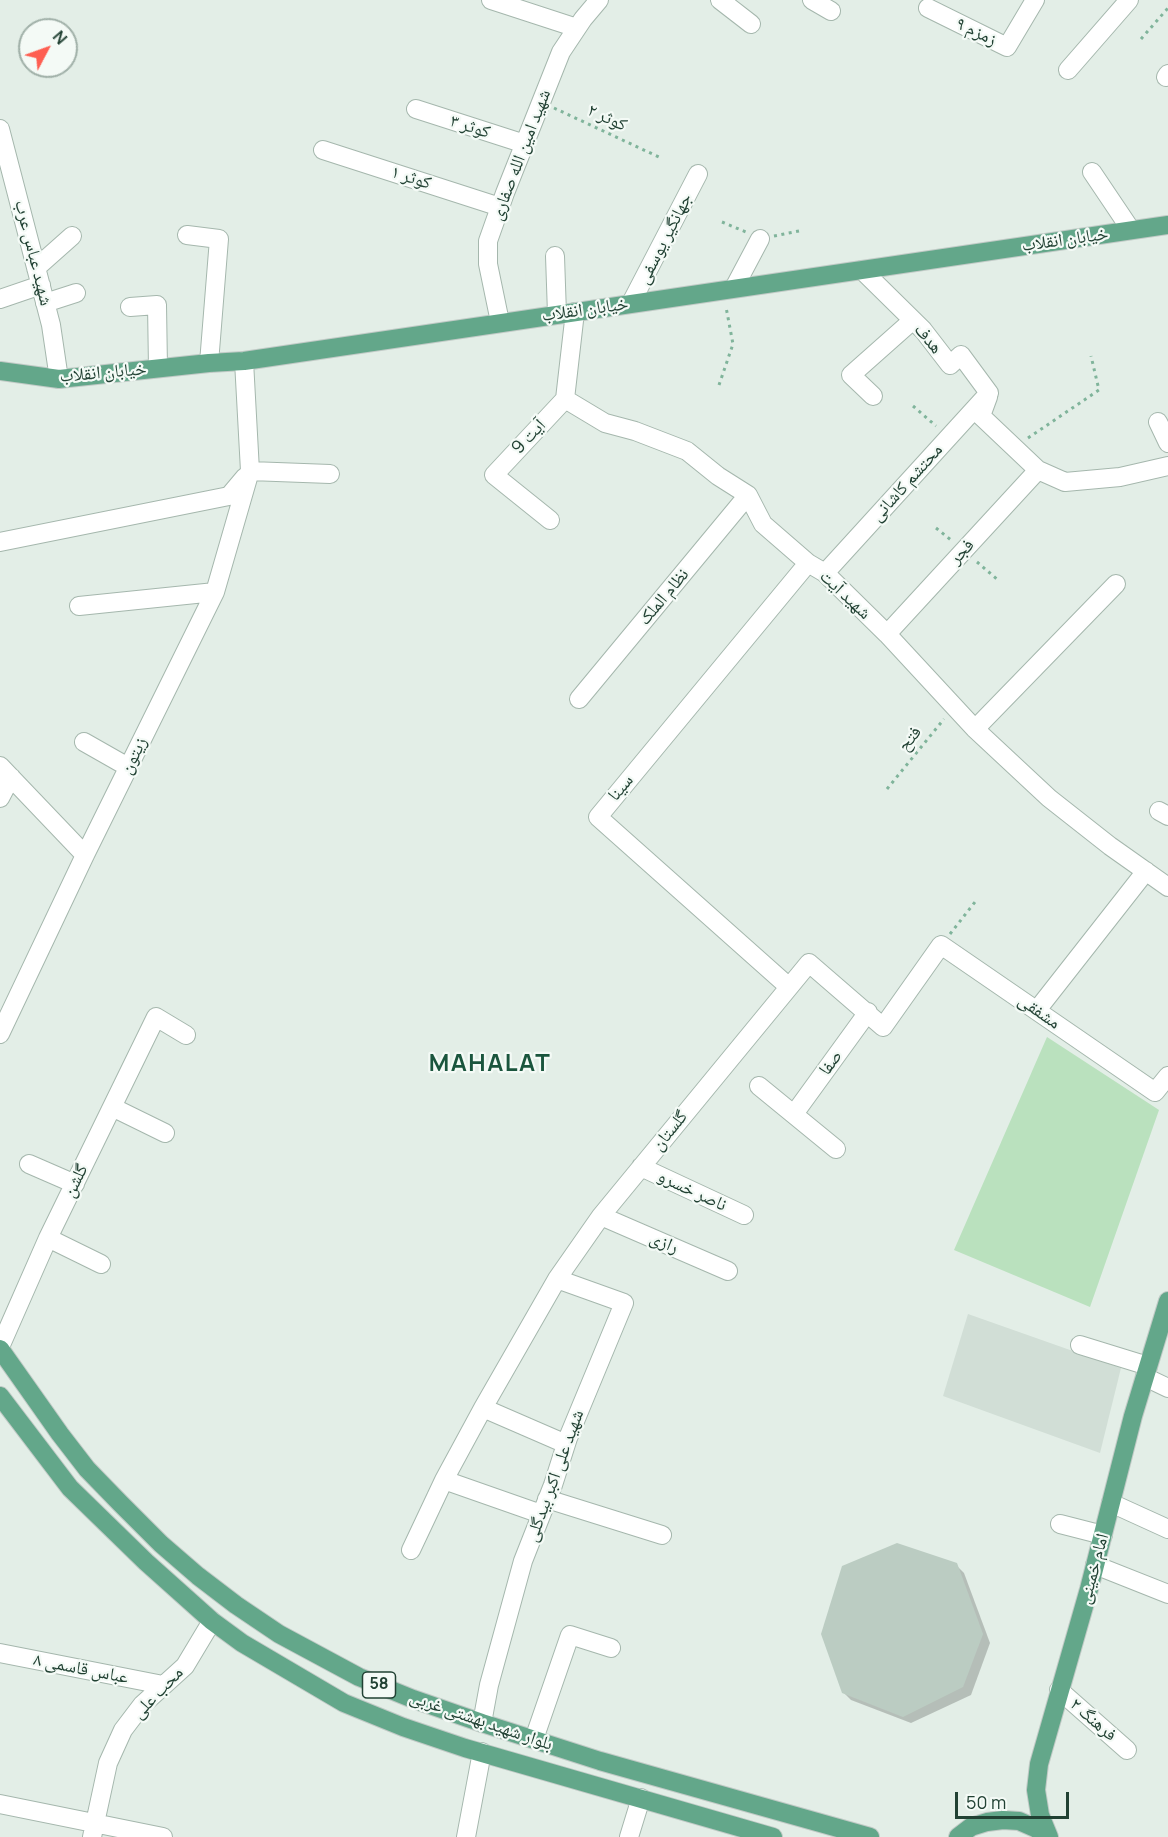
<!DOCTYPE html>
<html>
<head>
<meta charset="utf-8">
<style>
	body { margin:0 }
	#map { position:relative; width:1168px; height:1837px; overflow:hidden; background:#e3eee7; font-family:Manrope,sans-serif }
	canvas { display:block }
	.north { position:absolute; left:18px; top:18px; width:60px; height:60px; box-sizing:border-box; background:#f4faf6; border:2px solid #a0b0a8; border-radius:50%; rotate:49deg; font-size:16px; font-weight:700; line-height:24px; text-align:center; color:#214133 }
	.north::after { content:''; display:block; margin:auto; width:21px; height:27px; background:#fe5e51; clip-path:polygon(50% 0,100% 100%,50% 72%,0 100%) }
	.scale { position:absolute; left:955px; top:1792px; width:114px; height:27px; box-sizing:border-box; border:3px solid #214133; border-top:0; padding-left:8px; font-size:18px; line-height:21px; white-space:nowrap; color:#214133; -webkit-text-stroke:4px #f4faf6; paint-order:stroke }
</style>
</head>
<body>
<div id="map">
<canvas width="1168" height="1837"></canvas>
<div class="north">N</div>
<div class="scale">50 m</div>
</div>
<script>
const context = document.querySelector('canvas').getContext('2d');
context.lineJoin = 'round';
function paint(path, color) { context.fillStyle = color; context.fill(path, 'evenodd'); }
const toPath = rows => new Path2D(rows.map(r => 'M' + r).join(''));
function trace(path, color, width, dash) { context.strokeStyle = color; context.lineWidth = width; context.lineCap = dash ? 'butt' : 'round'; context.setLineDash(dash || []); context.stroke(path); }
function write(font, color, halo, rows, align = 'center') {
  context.font = font + ' Manrope,"Noto Naskh Arabic",sans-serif'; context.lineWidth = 4.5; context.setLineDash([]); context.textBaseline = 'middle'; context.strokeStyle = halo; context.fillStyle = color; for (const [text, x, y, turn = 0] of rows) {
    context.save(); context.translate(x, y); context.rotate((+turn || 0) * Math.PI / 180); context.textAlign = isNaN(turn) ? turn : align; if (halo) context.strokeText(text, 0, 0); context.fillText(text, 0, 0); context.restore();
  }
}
paint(toPath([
	[968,1314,1121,1368,1100,1453,943,1396]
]), '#d1ded6');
paint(toPath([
	[1047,1037,1159,1110,1090,1307,954,1250]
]), '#bae1be');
paint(toPath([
	[956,1565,964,1573,990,1643,971,1695,911,1723,851,1700,843,1692]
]), '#0003');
paint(toPath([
	[897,1543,957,1563,983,1634,963,1687,903,1717,842,1693,821,1634,842,1566]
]), '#bbccc2');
const minor = toPath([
	[491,0,577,28],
	[720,0,751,24],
	[812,0,831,11],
	[928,8,1007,47,1035,0],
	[1068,70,1129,0],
	[1166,77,1168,74],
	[416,109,525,144],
	[0,129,51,325,59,379],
	[323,150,500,207],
	[1092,172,1131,230],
	[187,235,219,239,209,363],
	[555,256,557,314],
	[36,268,72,236],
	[862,270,923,330,950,365,961,355,989,393],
	[734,288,760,239],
	[0,299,41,285],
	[45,303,76,293],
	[631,303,698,174],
	[130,307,157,305,158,368],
	[575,312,565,399,605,423,635,431,687,451,718,476,748,495,763,524,808,563,825,573,887,634,975,729,1049,798,1110,846,1168,887],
	[500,322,488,264,488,241,505,193,561,52,583,19,599,0],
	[873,396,851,375,913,320],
	[988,397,981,416,1038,470,1065,482,1120,477,1168,466],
	[1158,422,1168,443],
	[250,471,330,474],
	[550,520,494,475,565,399],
	[0,542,229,496,245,477],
	[825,573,989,393],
	[79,606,215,592],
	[887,634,1038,470],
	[579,699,748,495],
	[975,729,1116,584],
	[84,742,128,767],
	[0,766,85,855],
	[0,798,11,777],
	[1159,811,1168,816],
	[789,987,598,817,808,563],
	[1037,1010,1146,871],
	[0,1034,85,855,215,592,250,471,244,361],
	[759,1086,836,1149],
	[112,1107,165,1133],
	[794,1114,868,1012],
	[29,1164,75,1184],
	[641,1167,744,1215],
	[601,1216,728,1271],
	[48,1238,101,1264],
	[1080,1345,1148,1366],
	[0,1347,48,1238,156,1017,186,1035],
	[1145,1377,1168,1388],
	[483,1408,566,1444],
	[444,1480,541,1514],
	[547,1499,662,1535],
	[1111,1503,1168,1529],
	[1060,1524,1103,1535],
	[411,1550,444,1480,483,1408,557,1279,601,1216,809,963,883,1027,941,945,1155,1092,1168,1076],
	[1095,1565,1168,1594],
	[0,1653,163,1685],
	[1059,1690,1127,1750],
	[482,1723,489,1685,523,1561,553,1485,568,1438,624,1303,557,1279],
	[534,1739,570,1635,611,1648],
	[0,1804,163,1837],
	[92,1837,108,1763,123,1730,142,1705,185,1666,212,1621],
	[466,1837,482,1752],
	[629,1837,641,1798]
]);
const major = toPath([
	[0,371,59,379,209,363,244,361,1168,225],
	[0,1349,60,1434,87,1469,120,1503,161,1544,198,1576,236,1605,279,1634,359,1677,413,1699,482,1723,600,1761,870,1837],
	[0,1396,70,1488,146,1562,212,1621,242,1643,344,1703,403,1727,465,1748,773,1837],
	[958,1837,971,1827,987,1822,1003,1820,1019,1821,1035,1828,1049,1837],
	[1049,1837,1040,1815,1036,1790,1039,1764,1089,1589,1133,1416,1168,1301]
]);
trace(minor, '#a5b7ad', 20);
trace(major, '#c1cac6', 20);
trace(toPath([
	[1141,39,1168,8],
	[554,108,661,158],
	[722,222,746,232],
	[774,236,799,231],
	[719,385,733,344,726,307],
	[913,406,936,426],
	[1028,438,1099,390,1091,356],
	[936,528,951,540],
	[977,562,998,580],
	[887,789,944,719],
	[950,934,975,902]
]), '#80b49b', 3, [3, 4.5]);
trace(minor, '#fff', 18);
trace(major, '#63a78a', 18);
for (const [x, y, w] of [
	[379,1685,33]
]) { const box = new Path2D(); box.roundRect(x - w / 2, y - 13, w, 26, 4.5); context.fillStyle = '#f4faf6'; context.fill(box); trace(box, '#214133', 1.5); }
write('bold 16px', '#214133', null, [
	["58",379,1685]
]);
write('18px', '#214133', '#f4faf6', [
	["زمزم ۹",976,32,26],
	["کوثر ۲",607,118,25],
	["کوثر ۳",470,127,18],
	["شهید امین الله صفاری",521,155,-69],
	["کوثر ۱",411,178,18],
	["جهانگیر یوسفی",665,239,-63],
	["خیابان انقلاب",1065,240,-8],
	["شهید عباس عرب",33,253,76],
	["خیابان انقلاب",585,310,-8],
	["هدف",928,339,50],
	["خیابان انقلاب",103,373,-5],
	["آیت 9",529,437,-47],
	["محتشم کاشانی",907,483,-48],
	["فجر",962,552,-47],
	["شهید آیت",845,595,43],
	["نظام الملک",664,597,-50],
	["فتح",910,739,-51],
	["زیتون",134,756,-64],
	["سینا",621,788,-50],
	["مشفقی",1039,1012,35],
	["صفا",831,1063,-54],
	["گلستان",670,1131,-51],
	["گلشن",76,1181,-64],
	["ناصر خسرو",692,1191,25],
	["رازی",664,1243,23],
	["شهید علی اکبر بیدگلی",555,1476,-70],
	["امام خمینی",1094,1569,-75],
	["عباس قاسمی ۸",81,1669,11],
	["محب علی",158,1693,-46],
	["فرهنگ ۲",1093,1720,41],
	["بلوار شهید بهشتی غربی",481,1721,19]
]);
context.letterSpacing = '1.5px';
write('bold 24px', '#1a553d', '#f4faf6', [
	["MAHALAT",490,1064]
]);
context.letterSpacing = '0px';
</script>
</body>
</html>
